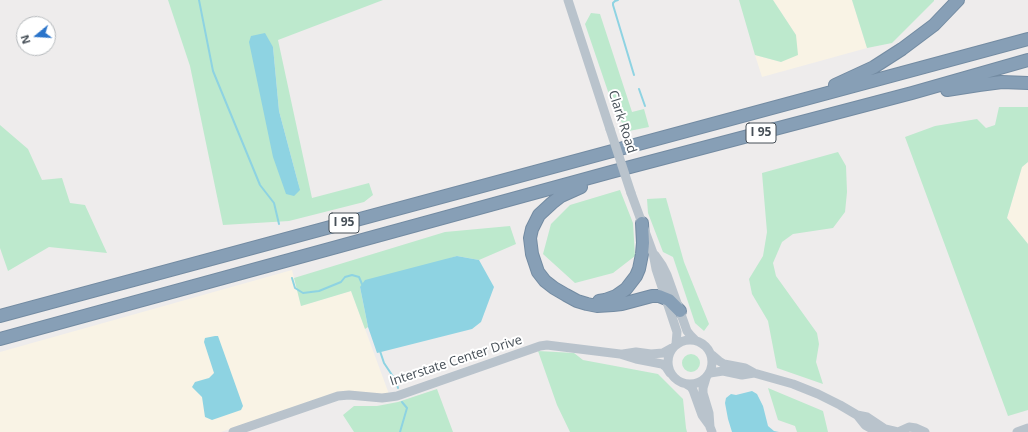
<!DOCTYPE html>
<html>
<head>
<meta charset="utf-8">
<style>
	body { margin:0 }
	#map { position:relative; width:1028px; height:432px; overflow:hidden; background:#eeecec; font-family:"Open Sans",sans-serif }
	canvas { display:block }
	.north { position:absolute; left:16px; top:16px; width:40px; height:40px; box-sizing:border-box; background:#fff; border:1px solid #b5b9bc; border-radius:50%; rotate:252deg; font-size:11px; font-weight:700; line-height:16px; text-align:center; color:#464f57 }
	.north::after { content:''; display:block; margin:auto; width:14px; height:18px; background:#2a74ca; clip-path:polygon(50% 0,100% 100%,50% 72%,0 100%) }
</style>
</head>
<body>
<div id="map">
<canvas width="1028" height="432"></canvas>
<div class="north">N</div>
</div>
<script>
const context = document.querySelector('canvas').getContext('2d');
context.lineJoin = 'round';
function paint(path, color) { context.fillStyle = color; context.fill(path, 'evenodd'); }
const toPath = rows => new Path2D(rows.map(r => 'M' + r).join(''));
function trace(path, color, width, dash) { context.strokeStyle = color; context.lineWidth = width; context.lineCap = dash ? 'butt' : 'round'; context.setLineDash(dash || []); context.stroke(path); }
function write(font, color, halo, rows, align = 'center') {
  context.font = font + ' "Open Sans",sans-serif'; context.lineWidth = 4; context.setLineDash([]); context.textBaseline = 'middle'; context.strokeStyle = halo; context.fillStyle = color; for (const [text, x, y, turn = 0] of rows) {
    context.save(); context.translate(x, y); context.rotate((+turn || 0) * Math.PI / 180); context.textAlign = isNaN(turn) ? turn : align; if (halo) context.strokeText(text, 0, 0); context.fillText(text, 0, 0); context.restore();
  }
}
paint(toPath([
	[773,0,852,0,867,48,762,77,755,55,781,62,796,35],
	[1028,162,1028,244,1007,218,1022,167],
	[292,270,301,306,351,291,389,394,328,396,221,432,0,432,0,352]
]), '#f9f3e5');
paint(toPath([
	[168,0,383,0,278,40,312,198,369,183,373,195,364,202,289,221,223,225,190,66],
	[251,36,273,47,279,111,300,190],
	[739,0,773,0,796,35,798,55,781,62,755,55],
	[852,0,934,0,934,1,892,43,867,48],
	[591,13,600,14,632,112,644,109,649,127,629,131,616,115,585,24],
	[999,107,1028,107,1028,162,1022,167,1007,218,1028,244,1028,410,1008,416,905,137,935,126,977,119,986,128,995,125],
	[0,125,28,149,42,180,62,178,70,203,85,205,107,253,49,247,8,271,0,248],
	[838,152,846,166,847,192,845,212,833,228,793,234,782,242,773,263,776,276,817,333,819,344,816,362,823,384,777,368,768,321,752,294,749,279,763,256,767,232,762,173],
	[620,190,633,223,635,256,613,273,575,283,543,254,551,224,570,205],
	[666,198,684,262,709,324,704,331,695,323,673,257,663,252,648,213,647,199],
	[510,226,516,244,479,260,457,256,360,287,368,327,365,329,351,291,301,306,294,278,445,232],
	[538,351,574,353,583,360,658,374,683,399,686,428,687,432,570,432,557,405],
	'682 363a9 9 0 1 1 18 0a9 9 0 1 1-18 0Z',
	[768,388,823,411,828,432,797,432,795,426,778,420],
	[437,389,453,432,354,432,343,415,354,406,377,406,398,402]
]), '#bde9cd');
paint(toPath([
	[265,33,273,47,279,111,300,190,294,196,286,194,273,157,249,42,251,36],
	[457,256,479,260,494,287,481,322,472,329,377,353,368,327,360,287,365,280],
	[215,336,218,336,243,406,241,410,212,420,205,417,202,397,192,387,195,382,209,378,214,373,204,342,205,338],
	[752,391,757,394,763,406,768,426,774,431,779,432,732,432,728,419,725,403,726,398,731,394,736,395]
]), '#8ed3e2');
trace(toPath([
	[199,0,213,71,260,185,274,203,279,224],
	[618,0,615,1,613,3,613,5,634,75],
	[639,89,645,106],
	[292,278,295,288,303,293,319,291,341,282,345,277,352,275,359,277,362,284],
	[380,351,384,363,396,381,398,388],
	[400,432,407,408,402,402]
]), '#8ed3e2', 2);
const highway = toPath([
	[835,85,874,67,902,49,934,25,958,0],
	[947,90,979,85,1002,82,1028,83],
	[581,187,561,196,552,203,539,215,532,229,530,238,532,254,538,272,545,281,554,288,566,295,577,301,587,304,597,306,613,305,622,304,652,296,659,296,669,300,680,311],
	[599,301,605,300,616,296,626,289,636,276,639,269,642,254,643,243,642,223],
	[0,316,1028,39],
	[0,339,611,172,912,93,1028,60]
]);
trace(highway, '#738ba2', 14);
trace(toPath([
	[568,0,610,129],
	[631,193,653,253,656,269,677,332,676,344],
	[655,255,662,265,667,275,687,331,691,336,695,340],
	'668 362a22 22 0 1 1 44 0a22 22 0 1 1-44 0Z',
	[623,354,636,352,651,354,663,353,672,348],
	[712,355,719,361,724,364,745,368,754,373,793,384,818,394,840,405,857,415,867,417,885,429,898,432],
	[710,373,723,371,742,375,754,373],
	[706,378,703,388,703,393,709,413,710,427,712,432],
	[686,384,691,387,693,390,702,415,710,426],
	[857,415,865,425,877,432],
	[233,432,338,396,349,395,382,398,390,397,397,396,540,346,547,345,620,354,636,359,662,364,666,367,670,373],
	[898,432,909,427,916,428,925,432],
	[1017,432,1028,428]
]), '#b9c3cc', 9);
trace(highway, '#879fb6', 12);
trace(toPath([
	[610,129,631,193]
]), '#b9c3cc', 9);
for (const [x, y, w] of [
	[761,133,30],
	[344,223,30]
]) { const box = new Path2D(); box.roundRect(x - w / 2, y - 10, w, 20, 3); context.fillStyle = '#fff'; context.fill(box); trace(box, '#464f57', 1); }
write('bold 12px', '#464f57', null, [
	["I 95",761,133],
	["I 95",344,223]
]);
write('13px', '#464f57', '#fff', [
	["Clark Road",622,122,72],
	["Interstate Center Drive",456,361,-18]
]);
</script>
</body>
</html>
